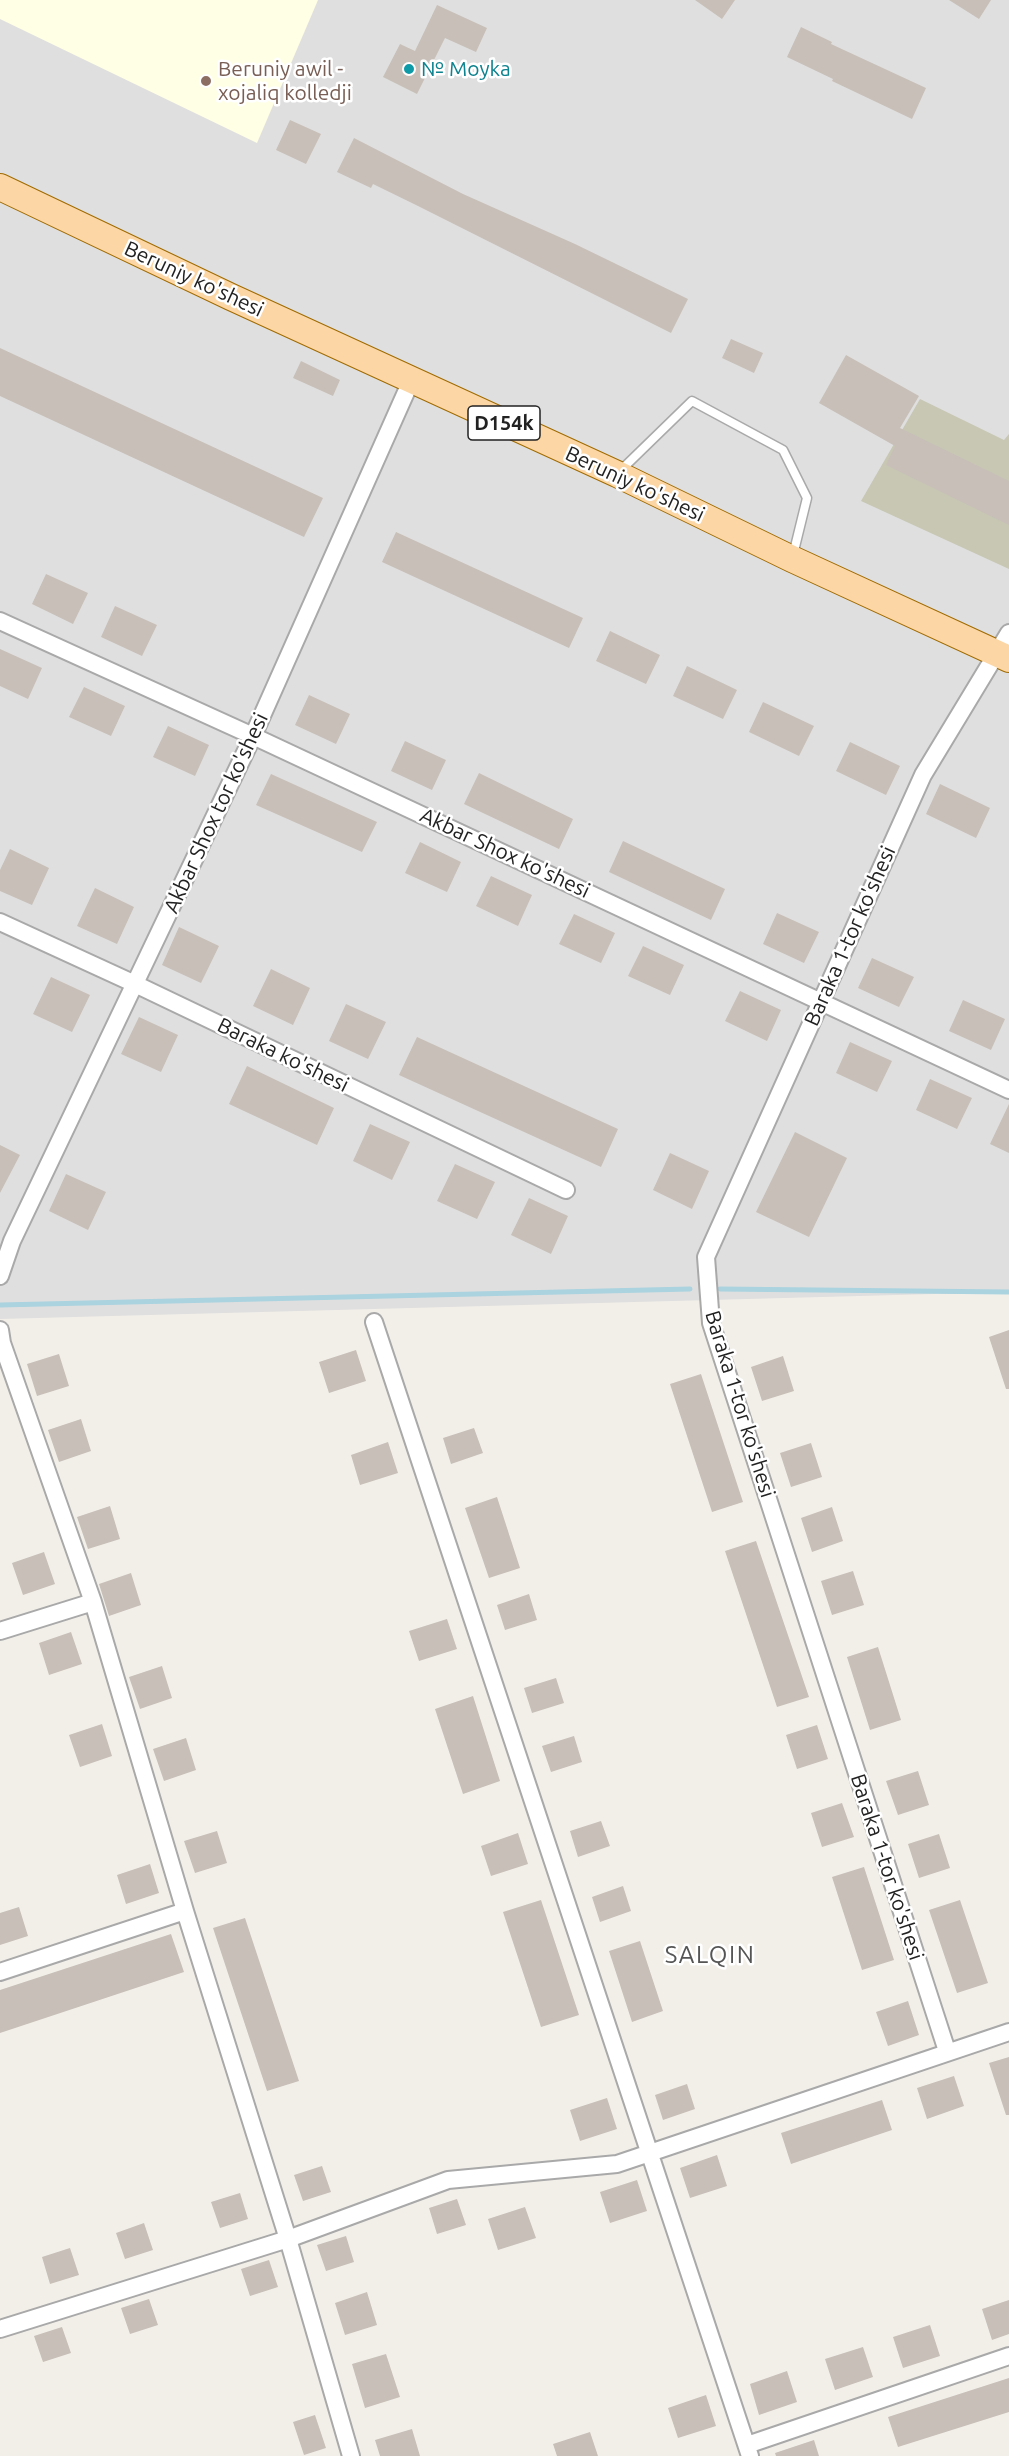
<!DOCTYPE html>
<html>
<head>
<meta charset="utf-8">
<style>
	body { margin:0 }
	canvas { display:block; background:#f2efe9 }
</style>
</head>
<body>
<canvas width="1009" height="2456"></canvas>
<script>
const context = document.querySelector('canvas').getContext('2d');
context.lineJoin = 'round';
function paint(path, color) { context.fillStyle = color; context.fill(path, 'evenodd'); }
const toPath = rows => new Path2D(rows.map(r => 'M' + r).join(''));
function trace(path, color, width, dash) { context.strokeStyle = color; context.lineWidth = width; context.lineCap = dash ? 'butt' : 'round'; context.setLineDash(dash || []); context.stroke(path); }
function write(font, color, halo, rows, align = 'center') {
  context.font = font + ' Ubuntu,sans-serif'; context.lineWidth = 5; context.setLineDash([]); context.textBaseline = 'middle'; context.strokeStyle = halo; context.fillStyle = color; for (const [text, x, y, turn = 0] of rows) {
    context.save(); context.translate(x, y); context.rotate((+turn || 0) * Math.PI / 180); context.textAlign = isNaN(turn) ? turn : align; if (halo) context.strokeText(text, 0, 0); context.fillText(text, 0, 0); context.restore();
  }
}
paint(toPath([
	[0,0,1009,0,1009,1292,0,1319]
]), '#e0dfdf');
paint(toPath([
	[0,0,318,0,257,143,0,19]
]), '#ffffe5');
paint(toPath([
	[920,399,1004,440,1009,434,1009,569,861,501]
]), '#c7c7b4');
trace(toPath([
	[720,1289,1009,1292],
	[0,1305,690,1289]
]), '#aad3df', 5);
paint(toPath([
	[695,0,735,0,722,19],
	[949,0,991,0,979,19],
	[437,5,487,28,476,52,445,38,417,94,383,77,400,44,415,51],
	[801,27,832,42,831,44,926,88,912,119,832,81,833,79,787,57],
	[290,120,321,134,306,164,276,150],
	[354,138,463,194,575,244,688,299,671,333,416,205,373,184,371,188,337,172],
	[731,339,763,353,754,373,722,358],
	[0,348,323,498,304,537,0,396],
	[846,355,919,396,900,428,1009,481,1009,525,886,465,895,446,819,403],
	[301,361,340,380,333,396,293,378],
	[396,532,583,618,569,648,382,562],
	[46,574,88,593,73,624,32,604],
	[115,606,157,625,142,656,101,637],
	[610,631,660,655,646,684,596,661],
	[0,649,42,668,28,699,0,686],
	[687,666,737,690,723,719,673,696],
	[84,687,125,706,111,736,69,717],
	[309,695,350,714,336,744,295,725],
	[763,702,814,726,799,756,749,732],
	[168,726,209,745,195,776,153,757],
	[405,741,446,760,432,790,391,771],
	[850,742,900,766,886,795,836,771],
	[479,773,573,819,559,849,464,804],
	[271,774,377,822,362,852,256,805],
	[940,784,990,808,976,838,926,814],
	[623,841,725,889,711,920,609,872],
	[420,842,461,862,447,892,405,873],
	[10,849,49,868,32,905,0,891,0,870],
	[491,876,532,895,518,926,476,906],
	[95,888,134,907,117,944,77,926],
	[777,913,819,932,804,963,763,944],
	[574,914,615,933,601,963,559,944],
	[179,927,219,946,201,983,162,965],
	[643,946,684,965,670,995,628,976],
	[872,958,914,977,899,1007,858,988],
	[271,969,310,988,293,1025,253,1006],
	[51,977,90,995,72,1032,33,1014],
	[740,991,781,1010,767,1041,725,1021],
	[963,1000,1005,1019,991,1050,949,1031],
	[346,1004,386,1022,368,1059,329,1041],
	[139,1017,178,1035,161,1072,121,1054],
	[417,1037,618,1129,601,1167,399,1075],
	[850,1042,892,1061,877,1092,836,1073],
	[247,1066,334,1108,317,1145,229,1104],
	[930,1079,972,1098,957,1129,916,1110],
	[1009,1104,1009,1153,990,1144],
	[370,1124,410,1142,392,1180,353,1161],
	[795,1132,847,1158,809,1237,756,1212],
	[0,1145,20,1155,0,1193],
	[670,1153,709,1171,692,1209,653,1190],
	[455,1164,495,1182,477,1219,437,1201],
	[66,1174,106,1192,88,1230,49,1211],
	[529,1198,568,1216,551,1254,511,1235],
	[1009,1330,1009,1389,1006,1389,989,1337],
	[356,1350,366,1381,329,1393,319,1362],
	[59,1354,69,1386,37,1396,27,1364],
	[783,1356,794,1391,762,1401,751,1367],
	[701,1374,743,1502,712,1512,670,1384],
	[81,1419,91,1451,59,1462,48,1430],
	[474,1428,483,1453,451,1464,443,1438],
	[388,1442,398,1473,360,1485,351,1455],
	[811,1443,822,1477,791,1487,780,1453],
	[497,1497,520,1568,489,1578,465,1508],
	[110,1506,120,1539,88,1549,77,1517],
	[832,1507,843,1541,812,1552,801,1518],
	[756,1541,809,1697,777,1707,725,1551],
	[44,1552,55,1584,23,1595,12,1563],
	[853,1571,864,1605,832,1615,821,1581],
	[131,1573,141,1605,109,1616,99,1584],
	[529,1594,537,1620,505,1630,497,1605],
	[447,1619,457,1649,419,1661,409,1631],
	[71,1632,82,1664,49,1675,39,1643],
	[878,1647,901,1720,870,1730,847,1657],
	[162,1666,172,1698,140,1709,129,1677],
	[556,1678,564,1703,532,1713,524,1688],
	[473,1696,500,1781,463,1794,435,1709],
	[102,1724,112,1756,80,1767,69,1735],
	[817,1725,828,1759,797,1769,786,1735],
	[574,1736,582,1762,551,1772,542,1746],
	[186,1738,196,1770,164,1781,153,1749],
	[918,1771,929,1805,898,1815,886,1781],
	[842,1803,854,1837,822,1847,811,1813],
	[601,1821,610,1846,578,1857,570,1831],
	[217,1831,227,1863,195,1873,184,1841],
	[518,1833,528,1864,491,1876,481,1846],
	[939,1834,950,1868,919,1878,908,1844],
	[150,1864,159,1893,126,1904,117,1875],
	[864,1867,894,1960,862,1970,832,1877],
	[623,1886,631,1911,600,1922,592,1897],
	[541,1900,579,2015,541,2027,503,1912],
	[960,1900,988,1983,957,1993,929,1910],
	[19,1907,28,1936,0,1945,0,1913],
	[245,1918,299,2081,267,2091,213,1928],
	[171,1934,184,1972,0,2033,0,1990],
	[640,1941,663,2011,632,2022,609,1951],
	[908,2001,919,2035,888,2046,876,2012],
	[1009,2057,1009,2115,1006,2115,989,2063],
	[954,2076,964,2106,927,2119,917,2088],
	[687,2084,695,2109,663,2120,655,2095],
	[607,2098,617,2129,580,2141,570,2110],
	[882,2100,892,2130,791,2164,781,2133],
	[717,2155,727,2186,690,2198,680,2168],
	[322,2166,331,2192,303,2201,294,2175],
	[637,2180,647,2211,610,2223,600,2192],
	[240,2193,248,2219,220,2228,211,2202],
	[457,2199,466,2225,437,2234,429,2208],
	[525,2207,536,2238,498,2250,488,2219],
	[144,2223,153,2250,125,2259,116,2233],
	[346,2236,354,2262,326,2271,317,2245],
	[70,2248,79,2275,50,2284,42,2257],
	[269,2260,278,2287,250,2296,241,2269],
	[367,2292,377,2325,345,2335,335,2303],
	[149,2299,158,2325,130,2334,121,2308],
	[1009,2300,1009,2334,992,2340,982,2309],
	[930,2325,940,2356,903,2368,893,2337],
	[62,2327,71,2353,43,2362,34,2336],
	[863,2347,873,2377,835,2390,825,2359],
	[386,2354,400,2397,365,2408,352,2364],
	[787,2371,797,2402,759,2415,750,2384],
	[1009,2378,1009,2412,898,2447,888,2417],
	[706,2395,716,2426,678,2438,668,2408],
	[315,2415,326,2448,304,2455,293,2422],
	[412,2429,420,2456,380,2456,375,2440],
	[590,2432,598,2456,557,2456,553,2444],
	[814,2440,819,2456,776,2456,775,2453]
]), '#c7bfb8');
const service = toPath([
	[619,472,692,401,783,450,807,498,793,555]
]);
const minor = toPath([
	[0,621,253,736,1009,1090],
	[0,922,135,984,566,1190],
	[0,1276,12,1241,253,736,411,381],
	[374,1322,750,2456],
	[0,1330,2,1343,93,1602,185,1911,288,2239,351,2456],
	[0,1631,93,1602],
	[0,1972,185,1911],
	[947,2051,711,1323,706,1257,923,775,1009,633],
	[0,2329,288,2239,448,2180,617,2164,1009,2032],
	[747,2445,1009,2356]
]);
const primary = toPath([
	[0,187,231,297,617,474,792,559,1009,659]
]);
trace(service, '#a9a9a9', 11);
trace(minor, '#a9a9a9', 20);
trace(primary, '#a06b00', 28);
trace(service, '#fff', 8);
trace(minor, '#fff', 16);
trace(primary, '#fcd6a4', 26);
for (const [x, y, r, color] of [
	[409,69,6,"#0f9aa8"],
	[206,81,6,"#8d6e63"]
]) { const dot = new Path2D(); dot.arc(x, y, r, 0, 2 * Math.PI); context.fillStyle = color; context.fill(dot); trace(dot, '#fff', 2); }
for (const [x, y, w] of [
	[504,423,72]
]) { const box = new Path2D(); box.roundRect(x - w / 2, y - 17, w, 34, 4.5); context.fillStyle = '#fff'; context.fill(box); trace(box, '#222', 1.5); }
write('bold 20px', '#222', null, [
	["D154k",504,423]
]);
write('21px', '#785e54', '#fff', [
	["Beruniy awil -",218,69],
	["xojaliq kolledji",218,93]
], 'left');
write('21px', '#0d838f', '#fff', [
	["№ Moyka",421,69]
], 'left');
write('21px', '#222', '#fff', [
	["Beruniy ko'shesi",194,279,25],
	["Beruniy ko'shesi",635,484,25],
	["Akbar Shox tor ko'shesi",216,813,-65],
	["Akbar Shox ko'shesi",505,853,25],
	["Baraka 1-tor ko'shesi",850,936,-66],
	["Baraka ko'shesi",283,1055,26],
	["Baraka 1-tor ko'shesi",740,1404,73],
	["Baraka 1-tor ko'shesi",887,1867,72]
]);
context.letterSpacing = '1.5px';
write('24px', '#555', '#fff', [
	["SALQIN",710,1955]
]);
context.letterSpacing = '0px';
</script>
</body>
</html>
